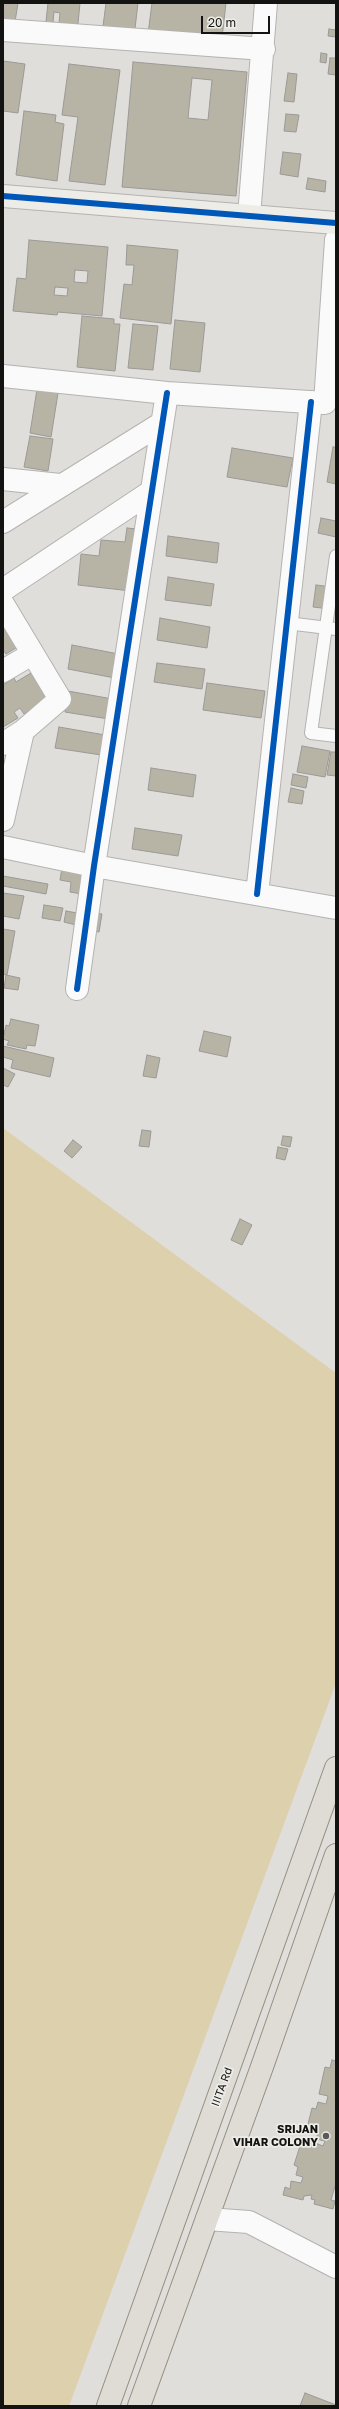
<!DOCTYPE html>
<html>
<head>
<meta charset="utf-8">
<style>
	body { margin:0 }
	#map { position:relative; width:339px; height:2409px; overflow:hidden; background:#dfdedb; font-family:"Golos Text",sans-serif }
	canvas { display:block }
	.frame { position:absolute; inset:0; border:4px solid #131311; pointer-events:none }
	.scale { position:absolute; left:201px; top:16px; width:69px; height:18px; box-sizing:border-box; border:2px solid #131311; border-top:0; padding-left:5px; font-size:12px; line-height:14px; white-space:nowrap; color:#131311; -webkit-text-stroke:3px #edece7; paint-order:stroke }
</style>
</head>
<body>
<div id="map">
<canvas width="339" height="2409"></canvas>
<div class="frame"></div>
<div class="scale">20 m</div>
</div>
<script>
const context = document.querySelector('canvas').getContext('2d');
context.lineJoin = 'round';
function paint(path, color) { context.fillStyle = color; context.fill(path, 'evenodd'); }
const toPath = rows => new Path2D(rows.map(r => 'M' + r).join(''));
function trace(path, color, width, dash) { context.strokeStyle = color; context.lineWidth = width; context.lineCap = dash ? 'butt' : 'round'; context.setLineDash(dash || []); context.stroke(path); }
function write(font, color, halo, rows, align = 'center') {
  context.font = font + ' "Golos Text",sans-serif'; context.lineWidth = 3.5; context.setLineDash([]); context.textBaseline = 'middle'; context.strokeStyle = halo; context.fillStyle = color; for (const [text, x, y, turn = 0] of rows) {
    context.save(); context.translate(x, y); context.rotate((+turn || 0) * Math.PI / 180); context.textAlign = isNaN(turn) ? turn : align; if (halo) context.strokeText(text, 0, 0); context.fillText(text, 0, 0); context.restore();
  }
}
paint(toPath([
	[3,1128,336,1373,336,1683,69,2406,3,2406]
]), '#ddd0ad');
const building = toPath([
	[3,3,18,3,14,28,3,26,3,3],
	[48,3,80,3,77,34,45,31,48,3],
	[54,12,60,13,59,23,53,22,54,12],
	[106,3,138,3,134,37,102,34,106,3],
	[152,3,226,3,222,38,148,34,152,3],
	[329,29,336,30,336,37,328,36,329,29],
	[321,53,327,54,326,63,320,62,321,53],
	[330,58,336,58,336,75,328,74,330,58],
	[3,61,25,64,18,113,3,111,3,61],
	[133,62,247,72,236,196,122,187,133,62],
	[192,78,212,80,208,120,188,118,192,78],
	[69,64,120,70,105,185,69,181,78,117,62,115,69,64],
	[288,73,297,74,294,102,284,101,288,73],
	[24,111,56,115,55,122,64,124,57,181,16,175,24,111],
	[286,114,299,115,296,132,284,131,286,114],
	[283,152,301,154,298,177,280,174,283,152],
	[308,178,326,181,325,192,306,189,308,178],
	[29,240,108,247,102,316,58,312,57,315,13,311,17,278,26,279,29,240],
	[75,270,88,271,87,283,74,282,75,270],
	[55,287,68,288,67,296,54,295,55,287],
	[127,245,178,250,171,324,120,318,124,284,132,285,134,265,126,265,127,245],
	[82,316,114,319,114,324,120,324,115,371,77,367,82,316],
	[175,320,205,323,200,372,170,369,175,320],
	[133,324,158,326,153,370,128,368,133,324],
	[38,383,59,387,51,437,30,433,38,383],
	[30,436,53,439,48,471,24,467,30,436],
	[333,447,336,447,336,484,327,482,333,447],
	[232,448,293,458,287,487,227,477,232,448],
	[321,518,336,521,336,537,318,533,321,518],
	[127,528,137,529,131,591,78,585,81,554,99,556,101,540,125,542,127,528],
	[168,536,219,543,217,563,166,556,168,536],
	[168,577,214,584,211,606,165,600,168,577],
	[316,585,332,587,330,609,313,607,316,585],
	[160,618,210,627,207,648,157,640,160,618],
	[3,626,17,647,6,654,3,650,3,626],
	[72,645,124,655,120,679,68,669,72,645],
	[157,663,205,669,202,689,154,682,157,663],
	[31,673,47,699,24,714,20,708,14,712,18,718,3,727,3,685,14,678,16,682,31,673],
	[207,683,265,691,261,718,203,710,207,683],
	[68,691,118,700,115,720,65,712,68,691],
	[59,727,111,736,108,756,55,748,59,727],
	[302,746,330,751,325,777,297,772,302,746],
	[331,752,336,752,336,776,327,775,331,752],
	[151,768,196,775,193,797,148,790,151,768],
	[293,774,308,777,306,788,291,785,293,774],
	[291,788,304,791,302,804,288,802,291,788],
	[135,828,182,835,178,856,132,849,135,828],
	[62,868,98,874,94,896,70,892,71,882,60,880,62,868],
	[3,876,48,884,46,894,3,886,3,876],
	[3,893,24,896,19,919,3,916,3,893],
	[44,905,63,908,60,921,42,918,44,905],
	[66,911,83,914,80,926,64,922,66,911],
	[88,912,102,914,99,932,82,929,88,912],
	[3,929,15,931,7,975,3,974,3,929],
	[6,975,20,978,18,990,4,988,6,975],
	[11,1019,39,1025,35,1046,27,1045,26,1049,7,1045,9,1041,3,1039,6,1025,9,1026,11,1019],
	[204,1031,231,1037,227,1057,199,1051,204,1031],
	[3,1046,54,1058,50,1077,11,1068,13,1060,3,1057,3,1046],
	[147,1055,160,1058,156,1078,143,1076,147,1055],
	[3,1068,15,1074,8,1087,3,1085,3,1068],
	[142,1130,151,1131,149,1147,139,1146,142,1130],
	[283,1136,292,1137,290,1147,281,1145,283,1136],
	[73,1140,82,1147,72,1158,64,1151,73,1140],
	[278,1147,288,1149,285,1160,276,1158,278,1147],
	[240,1219,252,1225,242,1245,231,1240,240,1219],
	[332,2060,336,2061,336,2183,331,2200,335,2201,333,2209,314,2204,315,2200,311,2199,312,2195,304,2196,303,2200,283,2195,285,2187,290,2189,291,2181,301,2183,303,2177,296,2175,298,2167,294,2165,301,2143,309,2144,310,2141,323,2146,325,2141,316,2139,318,2133,310,2131,312,2125,308,2124,312,2108,316,2109,318,2102,326,2104,328,2096,319,2094,325,2067,330,2068,332,2060],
	[305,2393,336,2405,336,2406,300,2406,305,2393]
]);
paint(building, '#b8b4a5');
trace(building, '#9a9997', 1);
const lane = toPath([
	[336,556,311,733,336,736],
	[287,623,336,629]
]);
const street = toPath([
	[3,30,264,49],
	[249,216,266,3],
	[3,376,167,393,325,403,336,240],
	[3,479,60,485],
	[3,522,162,423],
	[3,590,152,491],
	[3,604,60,699,23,731,3,744],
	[3,671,32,654],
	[3,820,23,731],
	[3,847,94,866,336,908],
	[257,894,311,402],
	[77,989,94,866,167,393],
	[207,2219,249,2222,336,2267]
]);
const secondary = toPath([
	[3,196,336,223]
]);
const primary = toPath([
	[108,2406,336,1768],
	[139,2406,263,2064,336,1855]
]);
trace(lane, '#b4b3b1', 14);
trace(street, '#b4b3b1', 24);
trace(secondary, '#b4b3b1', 24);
trace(primary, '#948f81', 24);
trace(lane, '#fafafa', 12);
trace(street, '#fafafa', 22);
trace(secondary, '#edece7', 22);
trace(primary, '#dfdcd5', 22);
trace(toPath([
	[3,196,336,223],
	[257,894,311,402],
	[77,989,94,866,167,393]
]), '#0057b8', 6);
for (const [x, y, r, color] of [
	[326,2136,4,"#5a5a58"]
]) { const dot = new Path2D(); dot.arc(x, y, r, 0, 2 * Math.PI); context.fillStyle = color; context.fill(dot); trace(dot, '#edece7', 1.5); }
write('11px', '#131311', '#edece7', [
	["IIITA Rd",222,2087,-70]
]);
write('bold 11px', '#131311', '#edece7', [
	["SRIJAN",318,2130],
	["VIHAR COLONY",318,2143]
], 'right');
</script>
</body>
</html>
